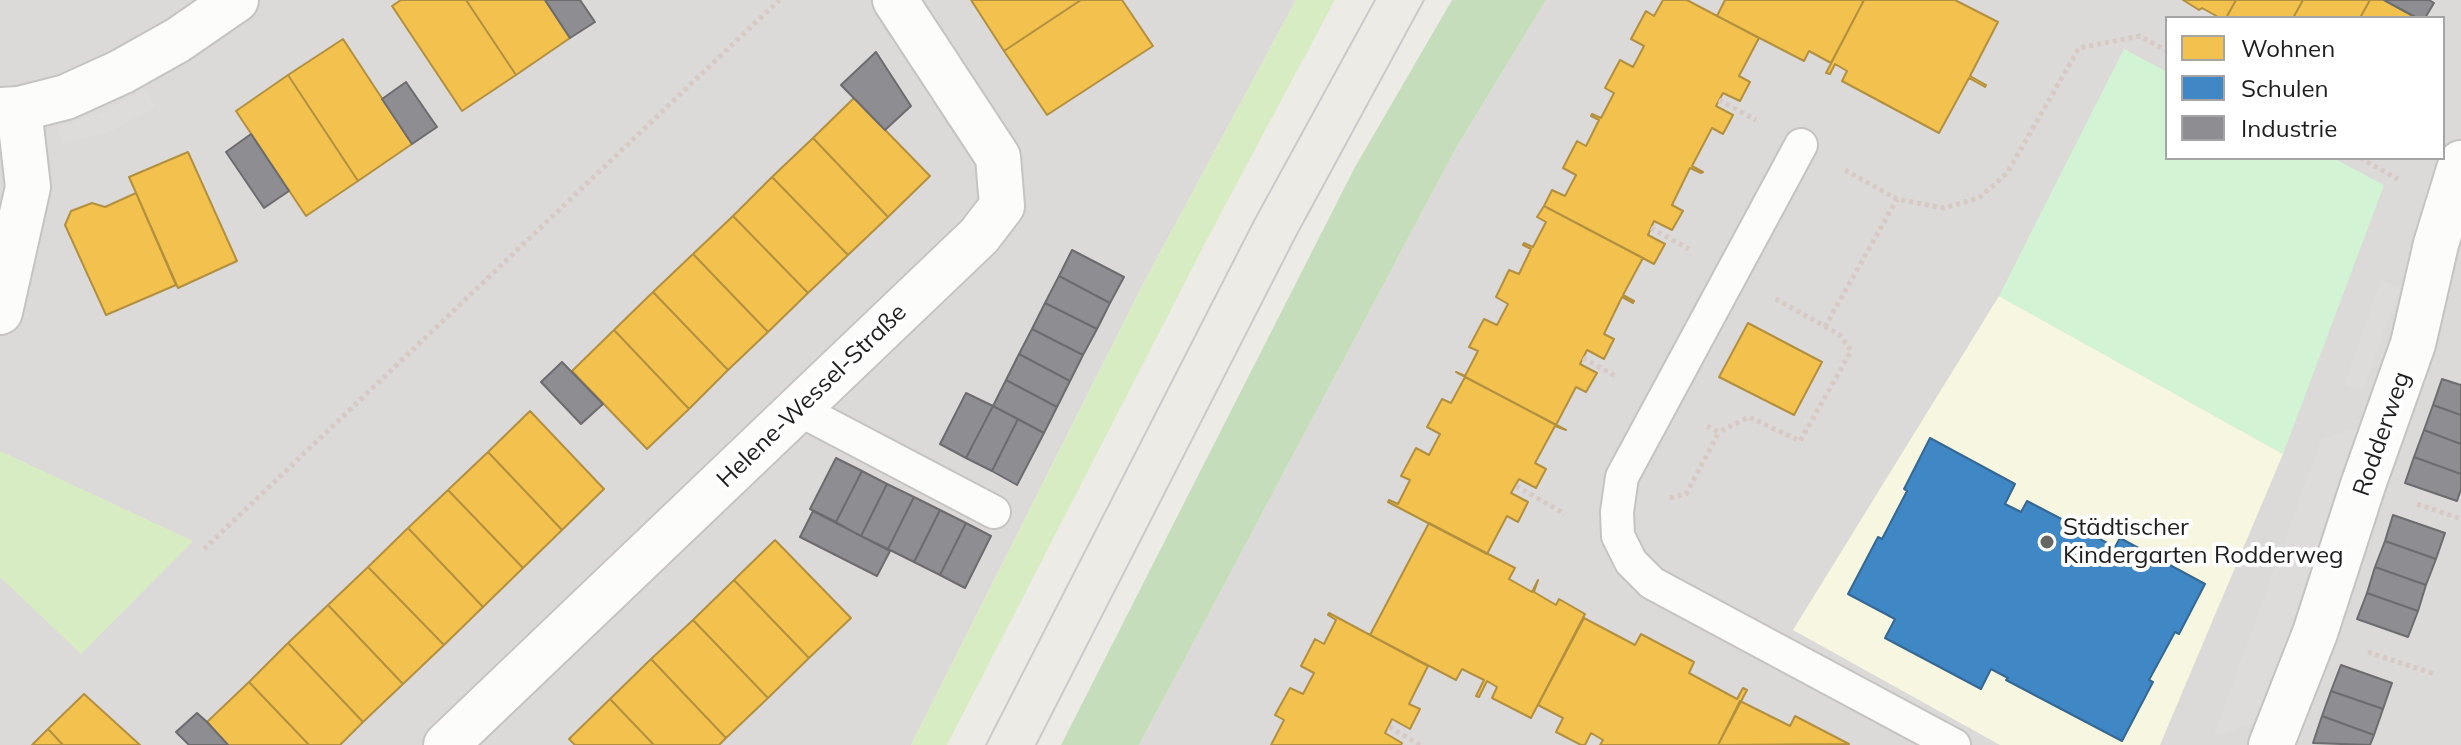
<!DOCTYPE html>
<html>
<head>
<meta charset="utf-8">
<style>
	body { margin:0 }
	#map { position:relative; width:2461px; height:745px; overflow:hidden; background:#edebe6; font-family:Mulish,sans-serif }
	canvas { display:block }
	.legend { position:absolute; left:2165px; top:16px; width:280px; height:144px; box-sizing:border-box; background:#fff; border:2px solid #a5a5a5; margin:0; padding:10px 14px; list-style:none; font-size:24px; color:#1e1e1e }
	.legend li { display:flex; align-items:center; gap:16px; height:40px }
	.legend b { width:40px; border:2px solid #a5a5a5 }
</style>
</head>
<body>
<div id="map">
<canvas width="2461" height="745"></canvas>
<ul class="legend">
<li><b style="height:22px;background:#f2c14e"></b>Wohnen</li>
<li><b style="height:22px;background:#3f88c5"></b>Schulen</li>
<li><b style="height:22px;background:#8d8d92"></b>Industrie</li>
</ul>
</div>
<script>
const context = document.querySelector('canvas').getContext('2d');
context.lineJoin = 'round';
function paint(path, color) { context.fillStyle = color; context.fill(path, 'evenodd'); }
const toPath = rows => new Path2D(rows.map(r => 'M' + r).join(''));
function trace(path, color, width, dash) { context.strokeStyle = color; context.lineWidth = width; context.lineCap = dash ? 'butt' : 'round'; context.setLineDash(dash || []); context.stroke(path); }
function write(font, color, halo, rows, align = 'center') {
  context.font = font + ' Mulish,sans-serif'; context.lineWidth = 8; context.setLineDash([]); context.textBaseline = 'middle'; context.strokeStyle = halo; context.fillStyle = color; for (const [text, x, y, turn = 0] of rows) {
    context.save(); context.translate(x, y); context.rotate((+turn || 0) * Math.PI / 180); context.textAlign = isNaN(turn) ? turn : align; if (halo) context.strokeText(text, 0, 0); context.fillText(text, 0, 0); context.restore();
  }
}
paint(toPath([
	[0,0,1296,0,1142,286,911,745,0,745],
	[1546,0,2461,0,2461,745,1139,745,1456,148],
	[2167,18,2443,18,2443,158,2167,158]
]), '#dcdad8');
paint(toPath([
	[1999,296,2283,454,2160,745,2000,745,1793,630]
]), '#f6f6e1');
paint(toPath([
	[1296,0,1335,0,1213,228,947,745,911,745,1142,286],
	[0,451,193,541,81,654,0,577]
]), '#d8ecc3');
paint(toPath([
	[1452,0,1546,0,1456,148,1139,745,1061,745,1355,167]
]), '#c5ddba');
paint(toPath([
	[2124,49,2167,72,2167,158,2333,158,2384,185,2283,454,1999,296]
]), '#d3f4d4');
paint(toPath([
	[145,89,156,107,109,132,62,145,57,128,101,113],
	[2381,280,2400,287,2363,390,2344,384],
	[2368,423,2265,719,2213,737,2321,440]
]), '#dddcda');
const homes = toPath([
	[401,0,466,0,516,75,462,111,392,6,401,0],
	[466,0,545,0,570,38,516,75,466,0],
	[971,0,1081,0,1004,51,971,0],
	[1081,0,1122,0,1153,46,1047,115,1004,51,1081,0],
	[1663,0,1687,0,1759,38,1739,76,1750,82,1740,101,1723,93,1716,106,1733,115,1723,134,1712,128,1692,166,1703,172,1701,173,1690,168,1672,205,1683,211,1672,230,1654,221,1648,235,1665,244,1654,264,1544,206,1552,190,1565,196,1576,175,1563,168,1577,141,1586,146,1599,120,1591,116,1592,114,1601,118,1614,93,1605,88,1620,60,1633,67,1644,46,1631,39,1646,11,1654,16,1663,0],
	[1725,0,1864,0,1831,63,1809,51,1804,61,1717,16,1725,0],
	[1864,0,1955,0,1998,22,1970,76,1986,85,1985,87,1969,78,1939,133,1842,81,1847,71,1835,64,1830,74,1826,73,1864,0],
	[2183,0,2236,0,2226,18,2220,18,2202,8,2199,10,2183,0],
	[2236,0,2303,0,2293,18,2226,18,2236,0],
	[2303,0,2370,0,2360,18,2293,18,2303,0],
	[2370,0,2384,0,2417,18,2360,18,2370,0],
	[343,39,412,144,358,181,288,75,343,39],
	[288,75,358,181,306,216,236,111,288,75],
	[854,98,930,176,888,217,813,138,854,98],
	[813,138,888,217,848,255,772,177,813,138],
	[188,152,237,261,178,288,129,177,188,152],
	[772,177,848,255,808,293,733,216,772,177],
	[136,193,176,285,106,315,65,225,71,211,92,203,105,207,136,193],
	[1544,206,1643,258,1623,295,1634,301,1633,303,1622,297,1604,334,1614,339,1604,359,1587,350,1580,364,1597,373,1586,392,1576,387,1556,425,1456,372,1465,376,1478,351,1469,347,1484,319,1497,325,1508,304,1496,297,1509,270,1519,274,1531,249,1523,245,1524,243,1533,247,1546,222,1537,217,1544,206],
	[733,216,808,293,768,332,693,254,733,216],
	[693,254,768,332,728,370,653,292,693,254],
	[653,292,728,370,689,409,614,330,653,292],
	[1748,323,1822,362,1794,415,1719,377,1748,323],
	[614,330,689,409,647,449,572,371,614,330],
	[1465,377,1566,430,1555,426,1535,463,1546,469,1536,488,1519,479,1511,493,1528,502,1518,522,1507,516,1487,554,1388,502,1389,500,1398,504,1410,480,1401,476,1416,448,1429,455,1440,434,1427,427,1442,399,1451,403,1465,377],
	[530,411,604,489,562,530,488,452,530,411],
	[488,452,562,530,523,568,448,490,488,452],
	[448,490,523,568,483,607,408,528,448,490],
	[1429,523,1515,568,1509,579,1532,592,1538,580,1534,592,1556,605,1559,599,1585,614,1531,718,1492,698,1497,687,1487,681,1479,697,1476,696,1484,680,1462,669,1456,680,1370,635,1429,523],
	[408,528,483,607,444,645,368,567,408,528],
	[775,540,851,618,809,658,734,580,775,540],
	[368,567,444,645,403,684,328,605,368,567],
	[734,580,809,658,768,698,693,620,734,580],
	[328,605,403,684,363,722,288,643,328,605],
	[1329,613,1428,666,1409,704,1420,709,1410,729,1392,719,1385,733,1402,743,1401,745,1271,745,1284,720,1275,715,1290,688,1303,694,1314,673,1301,666,1315,639,1324,644,1336,620,1328,615,1329,613],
	[1584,618,1635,645,1641,634,1694,662,1689,673,1737,699,1743,688,1747,690,1718,745,1600,745,1603,740,1591,733,1585,745,1581,745,1556,732,1563,718,1538,705,1584,618],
	[693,620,768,698,726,738,651,659,693,620],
	[288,643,363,722,340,745,309,745,249,682,288,643],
	[651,659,726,738,719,745,654,745,610,699,651,659],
	[249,682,309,745,228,745,207,722,249,682],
	[84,694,140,745,63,745,48,729,84,694],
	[610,699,654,745,575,745,569,739,610,699],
	[1740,701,1790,726,1795,716,1849,744,1718,745,1740,701],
	[48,729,63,745,32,745,48,729]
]);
paint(homes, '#f2c14e');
trace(homes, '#b29040', 2);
const schools = toPath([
	[1930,438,2015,484,2005,504,2021,512,2027,501,2115,547,2120,538,2205,584,2179,634,2175,632,2149,680,2153,682,2122,741,2006,680,2008,678,1991,669,1981,689,1885,638,1895,619,1848,594,1878,537,1882,539,1907,491,1904,489,1930,438]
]);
paint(schools, '#3f88c5');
trace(schools, '#356893', 2);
const industry = toPath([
	[545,0,580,0,595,22,570,38,545,0],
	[2384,0,2429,0,2434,3,2425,18,2417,18,2384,0],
	[876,52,911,106,885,130,841,85,876,52],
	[406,82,437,127,412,144,382,99,406,82],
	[251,134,289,191,264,208,226,152,251,134],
	[1072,250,1124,277,1110,303,1059,276,1072,250],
	[1059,276,1110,303,1097,329,1045,303,1059,276],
	[1045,303,1097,329,1083,355,1032,329,1045,303],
	[1032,329,1083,355,1070,381,1019,354,1032,329],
	[1019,354,1070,381,1057,407,1006,380,1019,354],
	[562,362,603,404,581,424,541,382,562,362],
	[2442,379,2461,385,2461,415,2433,405,2442,379],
	[1006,380,1057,407,1044,433,993,406,1006,380],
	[966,393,993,406,966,458,940,444,966,393],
	[2433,405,2461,415,2461,444,2424,430,2433,405],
	[993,406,1018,419,992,471,966,458,993,406],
	[1018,419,1044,433,1017,485,992,471,1018,419],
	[2424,430,2461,444,2461,474,2414,457,2424,430],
	[2414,457,2461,474,2461,489,2457,501,2405,483,2414,457],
	[836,458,862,471,836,522,810,509,836,458],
	[862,471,887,484,861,536,836,522,862,471],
	[887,484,914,497,888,549,861,536,887,484],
	[914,497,940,510,914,562,888,549,914,497],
	[940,510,966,523,940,575,914,562,940,510],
	[813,511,890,551,877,576,800,537,813,511],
	[2393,515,2445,533,2436,559,2385,541,2393,515],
	[966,523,991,536,965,588,940,575,966,523],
	[2385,541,2436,559,2426,585,2375,567,2385,541],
	[2375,567,2426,585,2418,611,2367,593,2375,567],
	[2367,593,2418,611,2408,637,2357,619,2367,593],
	[2341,665,2392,683,2383,709,2331,691,2341,665],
	[2331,691,2383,709,2374,735,2322,716,2331,691],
	[197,713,207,722,228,745,189,745,176,732,197,713],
	[2322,716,2374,735,2370,745,2313,743,2322,716]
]);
paint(industry, '#8d8d92');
trace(industry, '#6c6c6f', 2);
const service = toPath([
	[1801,145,1622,477,1617,512,1618,536,1631,562,1652,583,1954,745],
	[798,409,994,512]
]);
const minor = toPath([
	[0,312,28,187,19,109],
	[446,745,979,236,1002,206,998,157,895,0],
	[2271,745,2315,633,2363,485,2413,344,2436,244,2461,163]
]);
const tertiary = toPath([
	[0,110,19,109,66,97,121,72,178,40,236,0]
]);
trace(service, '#c5c4c2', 36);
trace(minor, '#c5c4c2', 48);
trace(tertiary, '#c5c4c2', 48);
trace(toPath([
	[1719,100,1756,120],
	[2360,158,2398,179],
	[1845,170,1897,199,1943,208,1979,198,2007,173,2079,48,2140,36,2167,51],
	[1651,228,1689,249],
	[1825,327,1897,199],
	[1583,358,1617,377],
	[1707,426,1719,432,1749,417,1800,441,1851,351,1840,335,1774,298],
	[1516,486,1565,514],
	[1670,498,1686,494,1719,432],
	[2417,504,2461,519],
	[204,549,779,0],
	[2368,652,2434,674],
	[1389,727,1420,745]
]), '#d7c9c5', 5, [4, 4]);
trace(service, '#fcfcfb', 32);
trace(minor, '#fcfcfb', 44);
trace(tertiary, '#fcfcfb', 44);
trace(toPath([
	[986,745,1255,219,1375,0],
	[1036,745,1296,236,1424,0]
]), '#cacac9', 2);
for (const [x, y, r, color] of [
	[2047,542,8,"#666664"]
]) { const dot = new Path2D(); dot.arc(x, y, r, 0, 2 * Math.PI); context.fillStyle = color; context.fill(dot); trace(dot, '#fff', 3); }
write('24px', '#1e1e1e', '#fff', [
	["Helene-Wessel-Straße",812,396,-44],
	["Rodderweg",2382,434,-71]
]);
write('24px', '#1e1e1e', '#fff', [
	["Städtischer",2063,528],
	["Kindergarten Rodderweg",2063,556]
], 'left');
</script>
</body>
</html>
